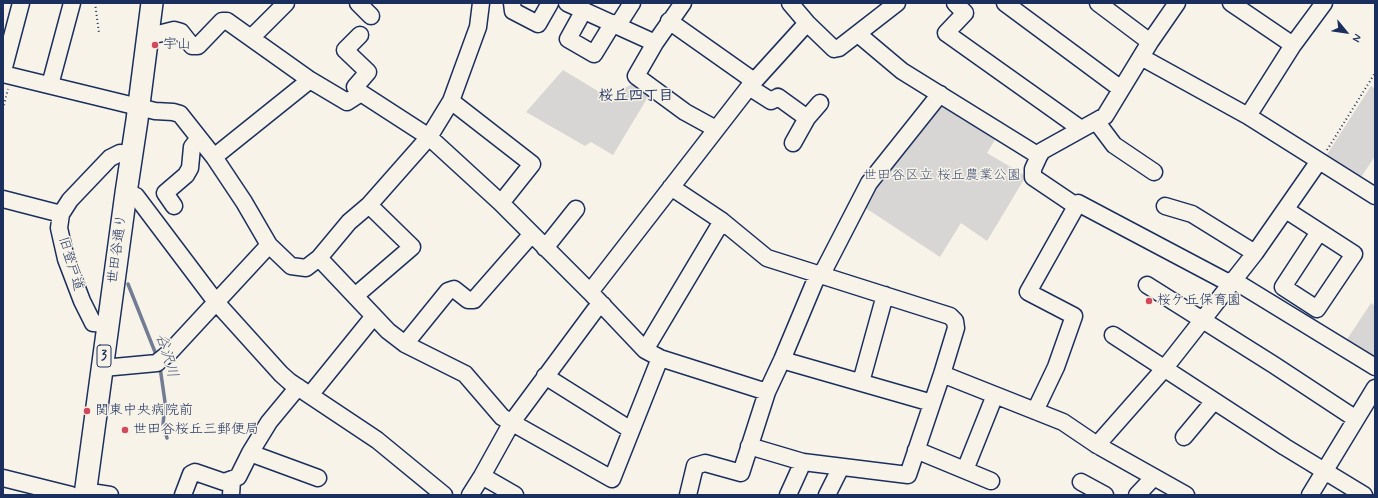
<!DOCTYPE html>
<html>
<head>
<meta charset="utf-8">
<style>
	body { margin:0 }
	#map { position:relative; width:1378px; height:498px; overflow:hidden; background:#f7f3e8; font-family:Mynerve,sans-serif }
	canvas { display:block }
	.frame { position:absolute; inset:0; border:4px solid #1b2f5e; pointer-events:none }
	.north { position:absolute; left:1326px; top:12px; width:40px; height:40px; -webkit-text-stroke:3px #f7f3e8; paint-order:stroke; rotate:119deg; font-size:11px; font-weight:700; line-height:16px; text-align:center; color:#1b2f5e }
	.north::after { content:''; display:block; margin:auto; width:14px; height:18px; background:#1b2f5e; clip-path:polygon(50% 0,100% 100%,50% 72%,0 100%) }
</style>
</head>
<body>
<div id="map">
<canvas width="1378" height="498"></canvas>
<div class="frame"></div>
<div class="north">N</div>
</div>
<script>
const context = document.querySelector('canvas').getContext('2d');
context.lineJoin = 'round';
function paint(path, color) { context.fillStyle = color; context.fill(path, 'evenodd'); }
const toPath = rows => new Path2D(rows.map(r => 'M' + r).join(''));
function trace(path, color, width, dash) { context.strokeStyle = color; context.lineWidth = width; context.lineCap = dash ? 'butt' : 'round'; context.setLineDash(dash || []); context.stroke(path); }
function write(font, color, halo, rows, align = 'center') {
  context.font = font + ' Mynerve,"Klee One",sans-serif'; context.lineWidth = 3; context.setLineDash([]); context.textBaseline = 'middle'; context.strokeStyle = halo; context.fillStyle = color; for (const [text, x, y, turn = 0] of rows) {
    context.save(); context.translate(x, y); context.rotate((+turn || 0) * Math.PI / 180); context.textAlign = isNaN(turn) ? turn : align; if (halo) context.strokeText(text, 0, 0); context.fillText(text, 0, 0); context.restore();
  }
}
paint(toPath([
	[563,70,616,102,626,87,637,82,651,92,613,155,591,142,585,146,526,112],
	[1371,86,1375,89,1375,156,1358,182,1324,159],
	[940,97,999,133,987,153,1026,176,987,241,961,223,940,257,861,205],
	[1371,303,1375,306,1375,377,1338,353]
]), '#d7d6d4');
trace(toPath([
	[128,284,157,357],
	[160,367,165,402,163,425,167,438]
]), '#727c95', 3.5);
const minor = toPath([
	[358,3,371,16],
	[512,3,513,11,538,24,550,3],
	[567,3,655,43],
	[683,3,655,43,636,76,685,112,716,129],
	[790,3,807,23,834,49,839,48,897,3],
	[955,3,965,13,946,33,1081,129],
	[1005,3,1121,89],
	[1098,3,1150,42],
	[1231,3,1293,45],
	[584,10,568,39,594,54,613,23],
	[669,21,754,81],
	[618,25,632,3],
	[148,34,158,34,174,30,181,32,192,46,198,46,222,21,227,21,310,80,347,102,361,93,429,137,501,203,590,292,645,350,660,358,767,392],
	[858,34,902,71,1039,156,1042,151,1105,116,1150,42,1177,3],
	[360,35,345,50,368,72,355,87,361,93],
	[251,38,286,3],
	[1141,57,1248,116,1375,196],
	[3,71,21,3],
	[3,74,155,111,173,112,180,114,214,157,244,202,269,245,291,266,306,268,319,258,349,222,369,205,429,137,451,101,478,27,481,3],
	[50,85,72,3],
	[749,87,771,101,778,97,807,118],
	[451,101,532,164,501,203],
	[1248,116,1293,45,1324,3],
	[1096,121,1114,145,1154,172],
	[793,143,807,118,820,103],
	[1039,156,1033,169,1033,177,1076,206],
	[214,157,310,80],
	[671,187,722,221,767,258,950,316,955,321,956,328,942,374,908,475,803,462,749,446],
	[126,193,136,196,216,302,281,374,290,382,377,440,444,495],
	[3,199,61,214],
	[174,206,165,193,186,175,190,168,192,147,199,138],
	[1165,206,1192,214,1255,253],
	[1286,210,1354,254,1317,309,1283,287,1319,232],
	[545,248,576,209],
	[319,258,388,331,405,344,465,374,502,417,612,479,660,358],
	[822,274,869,183,940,94],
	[1233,280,1375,367],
	[1147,285,1274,365,1356,419],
	[590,292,749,87,807,23],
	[355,296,412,247,369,205],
	[108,324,93,323,82,301,66,259,59,228,61,214,70,200,110,158,120,153,132,154],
	[1113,335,1285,447,1364,495],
	[405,344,448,291,454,289,468,300,474,300,531,235],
	[645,350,722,221],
	[782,360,932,403],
	[103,368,157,363,159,361,169,353,269,245],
	[942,374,1063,422,1097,445,1186,495],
	[545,376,631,430],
	[861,382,885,295],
	[310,395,374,316],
	[1035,411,1056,367,1074,316,1028,292,1078,203,1231,284],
	[1184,437,1214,401],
	[1097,445,1164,369,1255,253,1319,161],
	[916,450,991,481],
	[250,453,318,478],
	[965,470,995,395],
	[482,476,515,495],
	[3,478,71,495],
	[1081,482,1105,495],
	[92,495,97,493,110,495],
	[183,495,191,474,195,472,224,482,238,477,250,453,269,422,298,387],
	[231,495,232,480],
	[470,495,482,476,512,422,595,310,603,305],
	[688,495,695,466,705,463,741,473,767,392,782,360,818,274],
	[788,495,803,462],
	[827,495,841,467],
	[1137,495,1154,477],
	[1310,495,1375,388]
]);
const major = toPath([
	[85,495,126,193,137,120,152,3]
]);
trace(minor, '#1b2f5e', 19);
trace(major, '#1b2f5e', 24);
trace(toPath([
	[95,3,99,33],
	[3,109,8,89],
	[1327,150,1375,73]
]), '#1b2f5e', 2, [1, 3]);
trace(minor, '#f7f3e8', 16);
trace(major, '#f7f3e8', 21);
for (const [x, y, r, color] of [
	[155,45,4,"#d1495b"],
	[1149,301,4,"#d1495b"],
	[87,411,4,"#d1495b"],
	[125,430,4,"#d1495b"]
]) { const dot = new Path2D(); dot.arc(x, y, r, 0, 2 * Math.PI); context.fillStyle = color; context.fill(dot); trace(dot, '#f7f3e8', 1.5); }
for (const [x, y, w] of [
	[104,356,14]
]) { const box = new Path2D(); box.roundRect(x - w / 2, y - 11, w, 22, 3); context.fillStyle = '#f7f3e8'; context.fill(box); trace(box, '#1b2f5e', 1); }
write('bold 13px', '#1b2f5e', null, [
	["3",104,356]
]);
write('14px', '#1b2f5e', '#f7f3e8', [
	["宇山",163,45],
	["桜ケ丘保育園",1157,301],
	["関東中央病院前",95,411],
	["世田谷桜丘三郵便局",133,430]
], 'left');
write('14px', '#415076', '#f7f3e8', [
	["世田谷区立 桜丘農業公園",942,176]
]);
write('14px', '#1b2f5e', '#f7f3e8', [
	["世田谷通り",118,249,-82],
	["旧登戸道",70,264,73]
]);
write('bold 15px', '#1b2f5e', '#f7f3e8', [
	["桜丘四丁目",636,97]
]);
write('italic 15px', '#465679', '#f7f3e8', [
	["谷沢川",166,356,74]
]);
</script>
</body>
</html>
